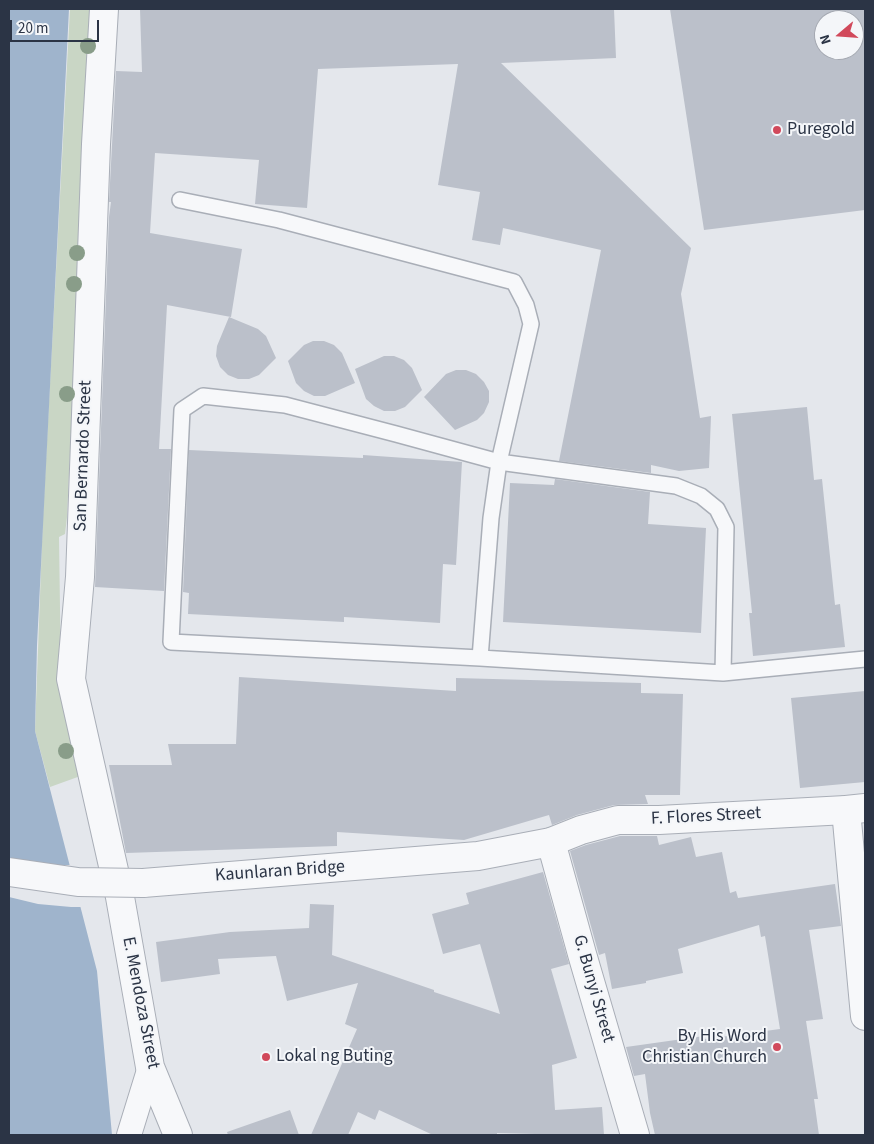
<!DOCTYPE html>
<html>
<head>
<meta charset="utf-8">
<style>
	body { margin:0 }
	#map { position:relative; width:874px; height:1144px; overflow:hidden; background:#e4e7ec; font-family:"Source Sans 3",sans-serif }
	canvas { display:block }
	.frame { position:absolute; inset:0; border:10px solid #2b3445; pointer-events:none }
	.north { position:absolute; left:814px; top:10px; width:50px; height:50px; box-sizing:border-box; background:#f4f6f9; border:1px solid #a4a8b1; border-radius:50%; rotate:252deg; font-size:14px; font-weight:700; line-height:20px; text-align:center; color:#2b3445 }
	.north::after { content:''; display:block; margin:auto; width:18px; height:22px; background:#d1495b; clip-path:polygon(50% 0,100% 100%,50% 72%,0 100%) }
	.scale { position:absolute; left:10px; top:20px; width:89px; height:22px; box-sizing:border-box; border:2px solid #2b3445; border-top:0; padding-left:6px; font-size:15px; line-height:18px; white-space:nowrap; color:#2b3445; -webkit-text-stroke:4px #f4f6f9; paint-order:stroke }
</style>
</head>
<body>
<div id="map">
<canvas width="874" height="1144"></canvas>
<div class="frame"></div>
<div class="north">N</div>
<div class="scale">20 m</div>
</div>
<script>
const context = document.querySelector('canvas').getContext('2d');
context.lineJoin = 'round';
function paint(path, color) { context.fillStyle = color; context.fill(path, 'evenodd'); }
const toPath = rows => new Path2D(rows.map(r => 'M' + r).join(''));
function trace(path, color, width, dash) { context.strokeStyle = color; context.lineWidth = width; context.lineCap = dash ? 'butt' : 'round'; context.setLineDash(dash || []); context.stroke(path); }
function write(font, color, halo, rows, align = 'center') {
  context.font = font + ' "Source Sans 3",sans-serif'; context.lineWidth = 4; context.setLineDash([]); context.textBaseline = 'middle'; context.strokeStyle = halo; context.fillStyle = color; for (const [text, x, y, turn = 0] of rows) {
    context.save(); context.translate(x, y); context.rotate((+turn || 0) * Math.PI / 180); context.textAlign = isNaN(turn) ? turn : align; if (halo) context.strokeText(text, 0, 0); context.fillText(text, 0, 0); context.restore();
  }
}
paint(toPath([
	[70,9,94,9,78,280,67,517,65,534,59,537,61,680,86,774,50,787,35,731,43,515]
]), '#c9d6c5');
paint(toPath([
	[9,9,69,9,37,645,35,731,97,971,112,1135,9,1135]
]), '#9fb4cc');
paint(toPath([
	[9,859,50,865,73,865,83,907,71,907,38,904,9,897]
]), '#e4e7ec');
paint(toPath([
	[140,9,614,9,616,58,501,63,691,248,681,294,700,418,711,416,709,468,679,471,651,465,651,473,559,461,601,250,503,228,500,245,472,240,480,192,438,185,458,64,318,69,307,208,255,204,259,160,155,153,150,233,242,249,231,317,167,305,159,449,171,449,164,591,95,587,109,217,111,202,109,202,112,145,116,71,142,72],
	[670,9,865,9,865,210,704,230],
	[824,20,854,20,854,50,824,50],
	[229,317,258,329,266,336,276,358,259,375,249,379,238,379,228,375,220,367,216,356,217,346],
	[313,341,324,341,334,345,342,353,355,383,325,396,314,396,304,391,296,383,288,361,304,345],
	[384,356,394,356,404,360,412,368,422,390,405,407,395,411,384,411,374,406,366,399,355,369],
	[456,370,466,370,476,374,484,382,489,391,489,402,484,413,477,420,455,430,424,397,446,374],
	[807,407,814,480,822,479,835,605,840,604,845,647,753,656,749,613,752,613,732,414],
	[189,450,363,458,363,455,462,462,456,565,443,564,440,623,344,617,344,622,188,614,189,593,183,592],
	[555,479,650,492,648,524,706,528,701,633,503,622,510,483,554,485],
	[239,677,456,691,456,678,641,683,641,693,683,694,680,795,645,795,648,804,614,805,577,815,552,825,549,815,464,840,337,832,337,846,126,853,109,765,172,765,168,744,236,744],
	[865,691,865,782,800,788,791,698],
	[620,836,657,836,659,845,691,837,696,857,722,852,730,893,736,891,738,898,835,884,841,926,809,930,823,1019,806,1021,818,1099,814,1099,819,1135,655,1135,650,1113,645,1074,634,1076,626,1047,704,1036,705,1039,780,1029,765,936,761,937,759,925,678,949,683,973,646,981,646,983,612,989,605,953,599,955,570,851,586,845],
	[543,872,569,964,551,969,577,1058,552,1065,555,1110,602,1107,604,1135,536,1135,535,1134,497,1133,497,1135,433,1135,379,1110,375,1120,358,1112,348,1135,311,1135,357,1029,345,1024,358,983,287,1001,276,956,218,959,220,974,161,982,156,942,230,932,309,928,310,904,334,905,332,955,434,990,434,992,500,1014,480,944,443,954,432,914,469,904,466,893],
	[290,1110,299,1135,228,1135,227,1132]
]), '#bbc0ca');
const service = toPath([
	[180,200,279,220,514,282,526,305,531,324,499,462,491,518,480,658,723,673,865,659],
	[480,658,171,642,182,410,203,396,285,405,396,434,499,462,676,486,701,496,717,509,726,527,723,673]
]);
const pedestrian = toPath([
	[129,1135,150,1067]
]);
const minor = toPath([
	[104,9,96,144,80,577,71,679,120,897,150,1067,178,1135],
	[846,810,865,1016],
	[551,842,582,954,635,1135]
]);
const tertiary = toPath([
	[143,883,478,856,551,842,581,830,618,820,659,820,846,810,865,808]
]);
trace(service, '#a9aeb7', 18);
trace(pedestrian, '#a9aeb7', 26);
trace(minor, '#a9aeb7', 30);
trace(tertiary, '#a9aeb7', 30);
trace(service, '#f7f8fa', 15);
trace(pedestrian, '#f7f8fa', 24);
trace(minor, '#f7f8fa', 28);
trace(tertiary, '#f7f8fa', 28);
const tertiaryBridge = toPath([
	[9,872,78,882,143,883]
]);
trace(tertiaryBridge, '#a9aeb7', 30, []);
trace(tertiaryBridge, '#f7f8fa', 28);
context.fillStyle = '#899d89';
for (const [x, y] of [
	[88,46],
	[77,253],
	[74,284],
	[67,394],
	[66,751]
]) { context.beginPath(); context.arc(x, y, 8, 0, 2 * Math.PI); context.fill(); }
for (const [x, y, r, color] of [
	[777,130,5,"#d1495b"],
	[777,1047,5,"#d1495b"],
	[266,1057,5,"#d1495b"]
]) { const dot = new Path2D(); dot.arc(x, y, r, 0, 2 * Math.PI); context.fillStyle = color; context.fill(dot); trace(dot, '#f4f6f9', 2); }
write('18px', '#2b3445', '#f4f6f9', [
	["Puregold",787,130],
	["By His Word",767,1037,"right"],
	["Christian Church",767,1058,"right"],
	["Lokal ng Buting",276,1057]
], 'left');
write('18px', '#2b3445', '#f4f6f9', [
	["San Bernardo Street",84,456,-88],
	["F. Flores Street",706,817,-3],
	["Kaunlaran Bridge",280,872,-4],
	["G. Bunyi Street",593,989,74],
	["E. Mendoza Street",140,1003,79]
]);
</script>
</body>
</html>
